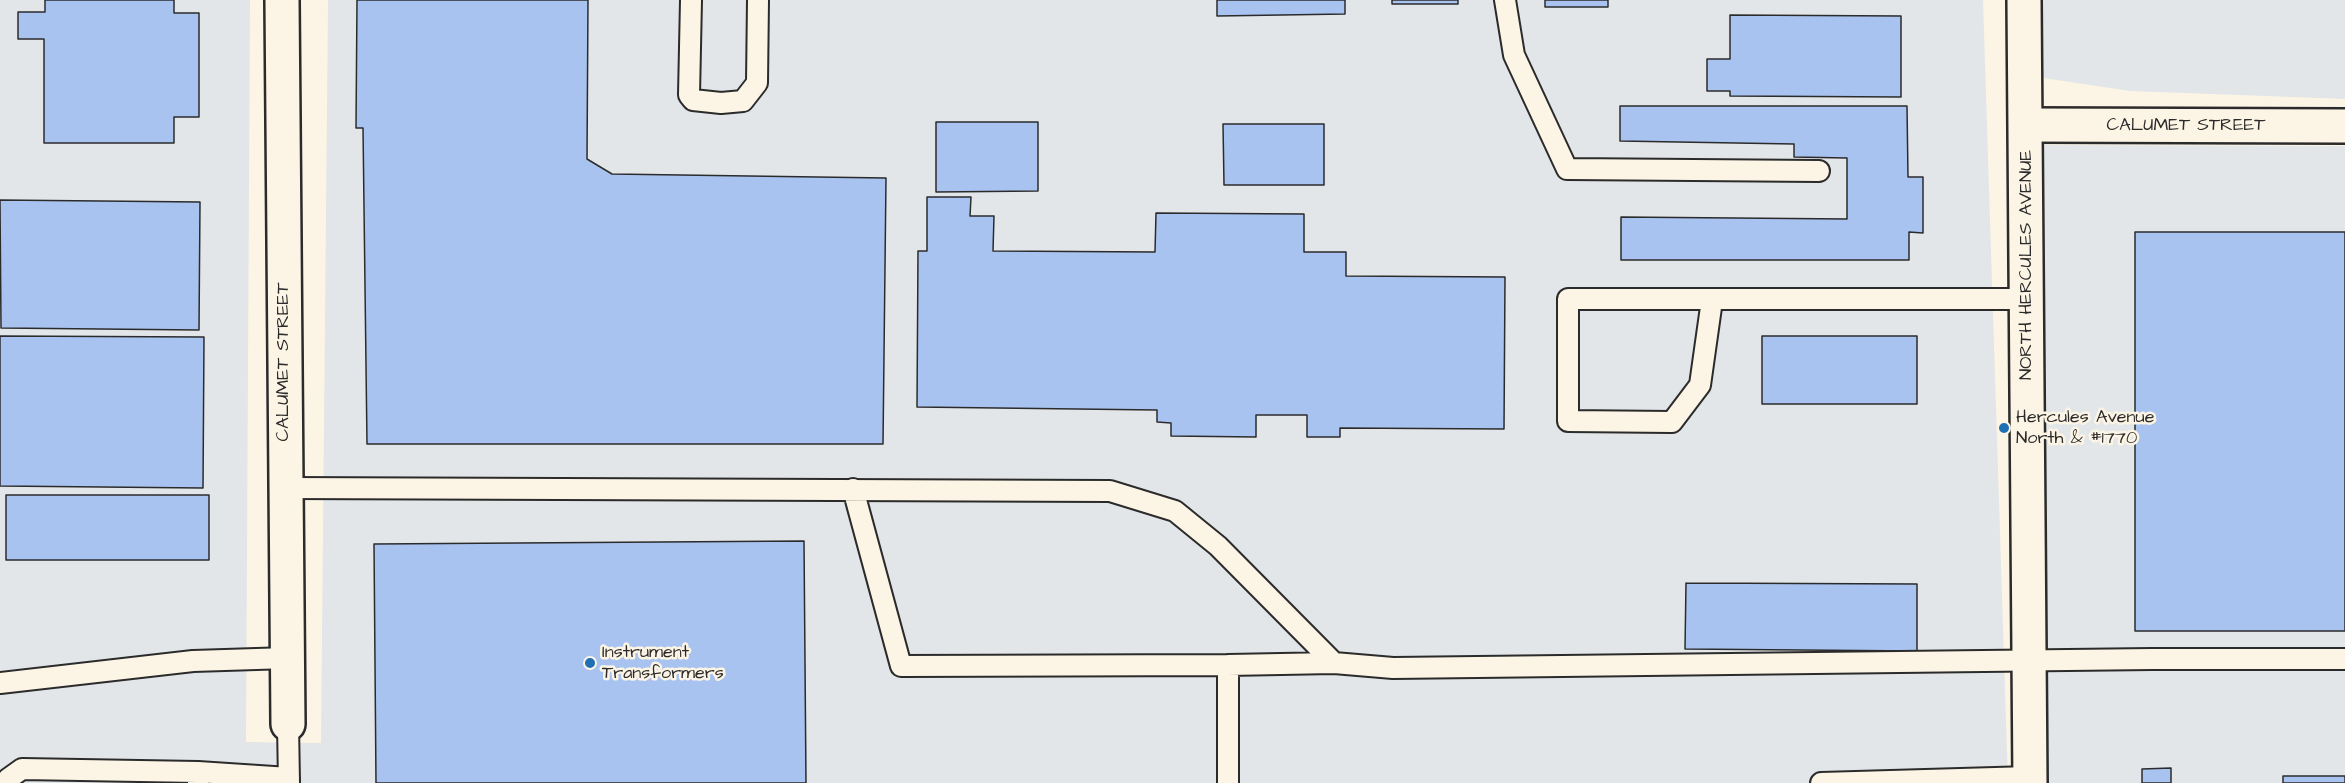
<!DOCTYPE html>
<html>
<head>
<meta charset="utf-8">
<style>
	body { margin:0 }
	canvas { display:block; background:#fcf5e5 }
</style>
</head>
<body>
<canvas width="2345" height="783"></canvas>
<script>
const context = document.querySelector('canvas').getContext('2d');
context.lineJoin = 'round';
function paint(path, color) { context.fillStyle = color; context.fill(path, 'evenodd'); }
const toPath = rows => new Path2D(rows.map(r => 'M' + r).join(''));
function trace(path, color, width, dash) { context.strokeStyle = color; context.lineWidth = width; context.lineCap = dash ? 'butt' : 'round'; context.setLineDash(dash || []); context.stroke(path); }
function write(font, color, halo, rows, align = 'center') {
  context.font = font + ' "Architects Daughter",sans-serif'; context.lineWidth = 5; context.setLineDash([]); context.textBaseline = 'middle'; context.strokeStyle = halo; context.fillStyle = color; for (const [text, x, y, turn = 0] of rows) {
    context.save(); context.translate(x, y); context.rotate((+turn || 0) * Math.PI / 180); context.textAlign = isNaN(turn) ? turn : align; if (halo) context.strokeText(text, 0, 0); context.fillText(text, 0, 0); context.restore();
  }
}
paint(toPath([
	[0,0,250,0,246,742,321,743,328,0,1983,0,2008,783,0,783],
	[2041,0,2345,0,2345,99,2130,91,2043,78],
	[2044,145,2345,146,2345,783,2047,783]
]), '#e3e6e8');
const building = toPath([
	[45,0,174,0,174,13,199,13,199,117,174,117,174,143,44,143,44,39,18,39,18,12,45,12,45,0],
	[357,0,588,0,587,159,612,174,886,178,883,444,367,444,363,128,356,128,357,0],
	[1217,0,1345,0,1345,14,1217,16,1217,0],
	[1392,0,1458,0,1458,4,1392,4,1392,0],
	[1545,0,1608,0,1608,7,1545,7,1545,0],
	[1730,15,1901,16,1901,97,1730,96,1730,91,1707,91,1707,59,1730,59,1730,15],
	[1620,106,1907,106,1908,177,1923,177,1923,233,1909,232,1909,260,1621,260,1621,217,1847,219,1847,158,1794,157,1794,144,1620,141,1620,106],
	[936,122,1038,122,1038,191,936,192,936,122],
	[1223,124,1324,124,1324,185,1224,185,1223,124],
	[927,197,971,197,970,216,994,216,993,251,1155,252,1156,213,1304,214,1304,252,1346,252,1346,276,1505,277,1504,429,1340,428,1340,437,1307,437,1307,415,1256,415,1256,437,1171,436,1171,423,1157,422,1157,410,917,407,918,251,927,251,927,197],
	[0,200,200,202,199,330,1,328,0,200],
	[2135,232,2345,232,2345,631,2135,631,2135,232],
	[0,336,204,337,203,488,0,486,0,336],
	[1762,336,1917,336,1917,404,1762,404,1762,336],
	[6,495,209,495,209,560,6,560,6,495],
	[804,541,806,783,376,783,374,544,804,541],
	[1686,583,1917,584,1917,651,1685,649,1686,583],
	[2171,768,2171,783,2142,783,2142,769,2171,768],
	[2283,776,2345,776,2345,783,2283,783,2283,776]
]);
paint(building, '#a9c3f0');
trace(building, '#2b2b2b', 1.5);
const service = toPath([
	[691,0,689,95,693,100,721,103,743,101,757,83,758,0],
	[1505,0,1514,55,1567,169,1819,171],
	[1712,300,1700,385,1672,422,1568,421,1568,299,2027,299],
	[285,488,1110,491,1175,511,1218,546,1334,663,1393,668,2152,659,2345,659],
	[853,489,901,666,1228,665],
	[0,683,193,661,288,658],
	[288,724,289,783],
	[8,783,8,779,22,769,198,772],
	[198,783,198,772,289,778],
	[1228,783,1228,665,1334,663],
	[1821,783,2030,777]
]);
const minor = toPath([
	[282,0,288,724],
	[2026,125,2345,126]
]);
const tertiary = toPath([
	[2024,0,2030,783]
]);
trace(service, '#2b2b2b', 24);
trace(minor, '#2b2b2b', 38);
trace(tertiary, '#2b2b2b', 38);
trace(service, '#fcf5e5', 20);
trace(minor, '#fcf5e5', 33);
trace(tertiary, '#fcf5e5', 33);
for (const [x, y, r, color] of [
	[2004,428,6,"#1f6fb2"],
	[590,663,6,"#1f6fb2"]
]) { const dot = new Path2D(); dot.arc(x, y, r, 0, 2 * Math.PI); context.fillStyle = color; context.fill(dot); trace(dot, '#fcf5e5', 2); }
write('18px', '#2b2b2b', '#fcf5e5', [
	["CALUMET STREET",2186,126],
	["NORTH HERCULES AVENUE",2027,265,-90],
	["CALUMET STREET",284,362,-90]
]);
write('18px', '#2b2b2b', '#fcf5e5', [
	["Hercules Avenue",2016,418],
	["North & #1770",2016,439],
	["Instrument",602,653],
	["Transformers",602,674]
], 'left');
</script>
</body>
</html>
